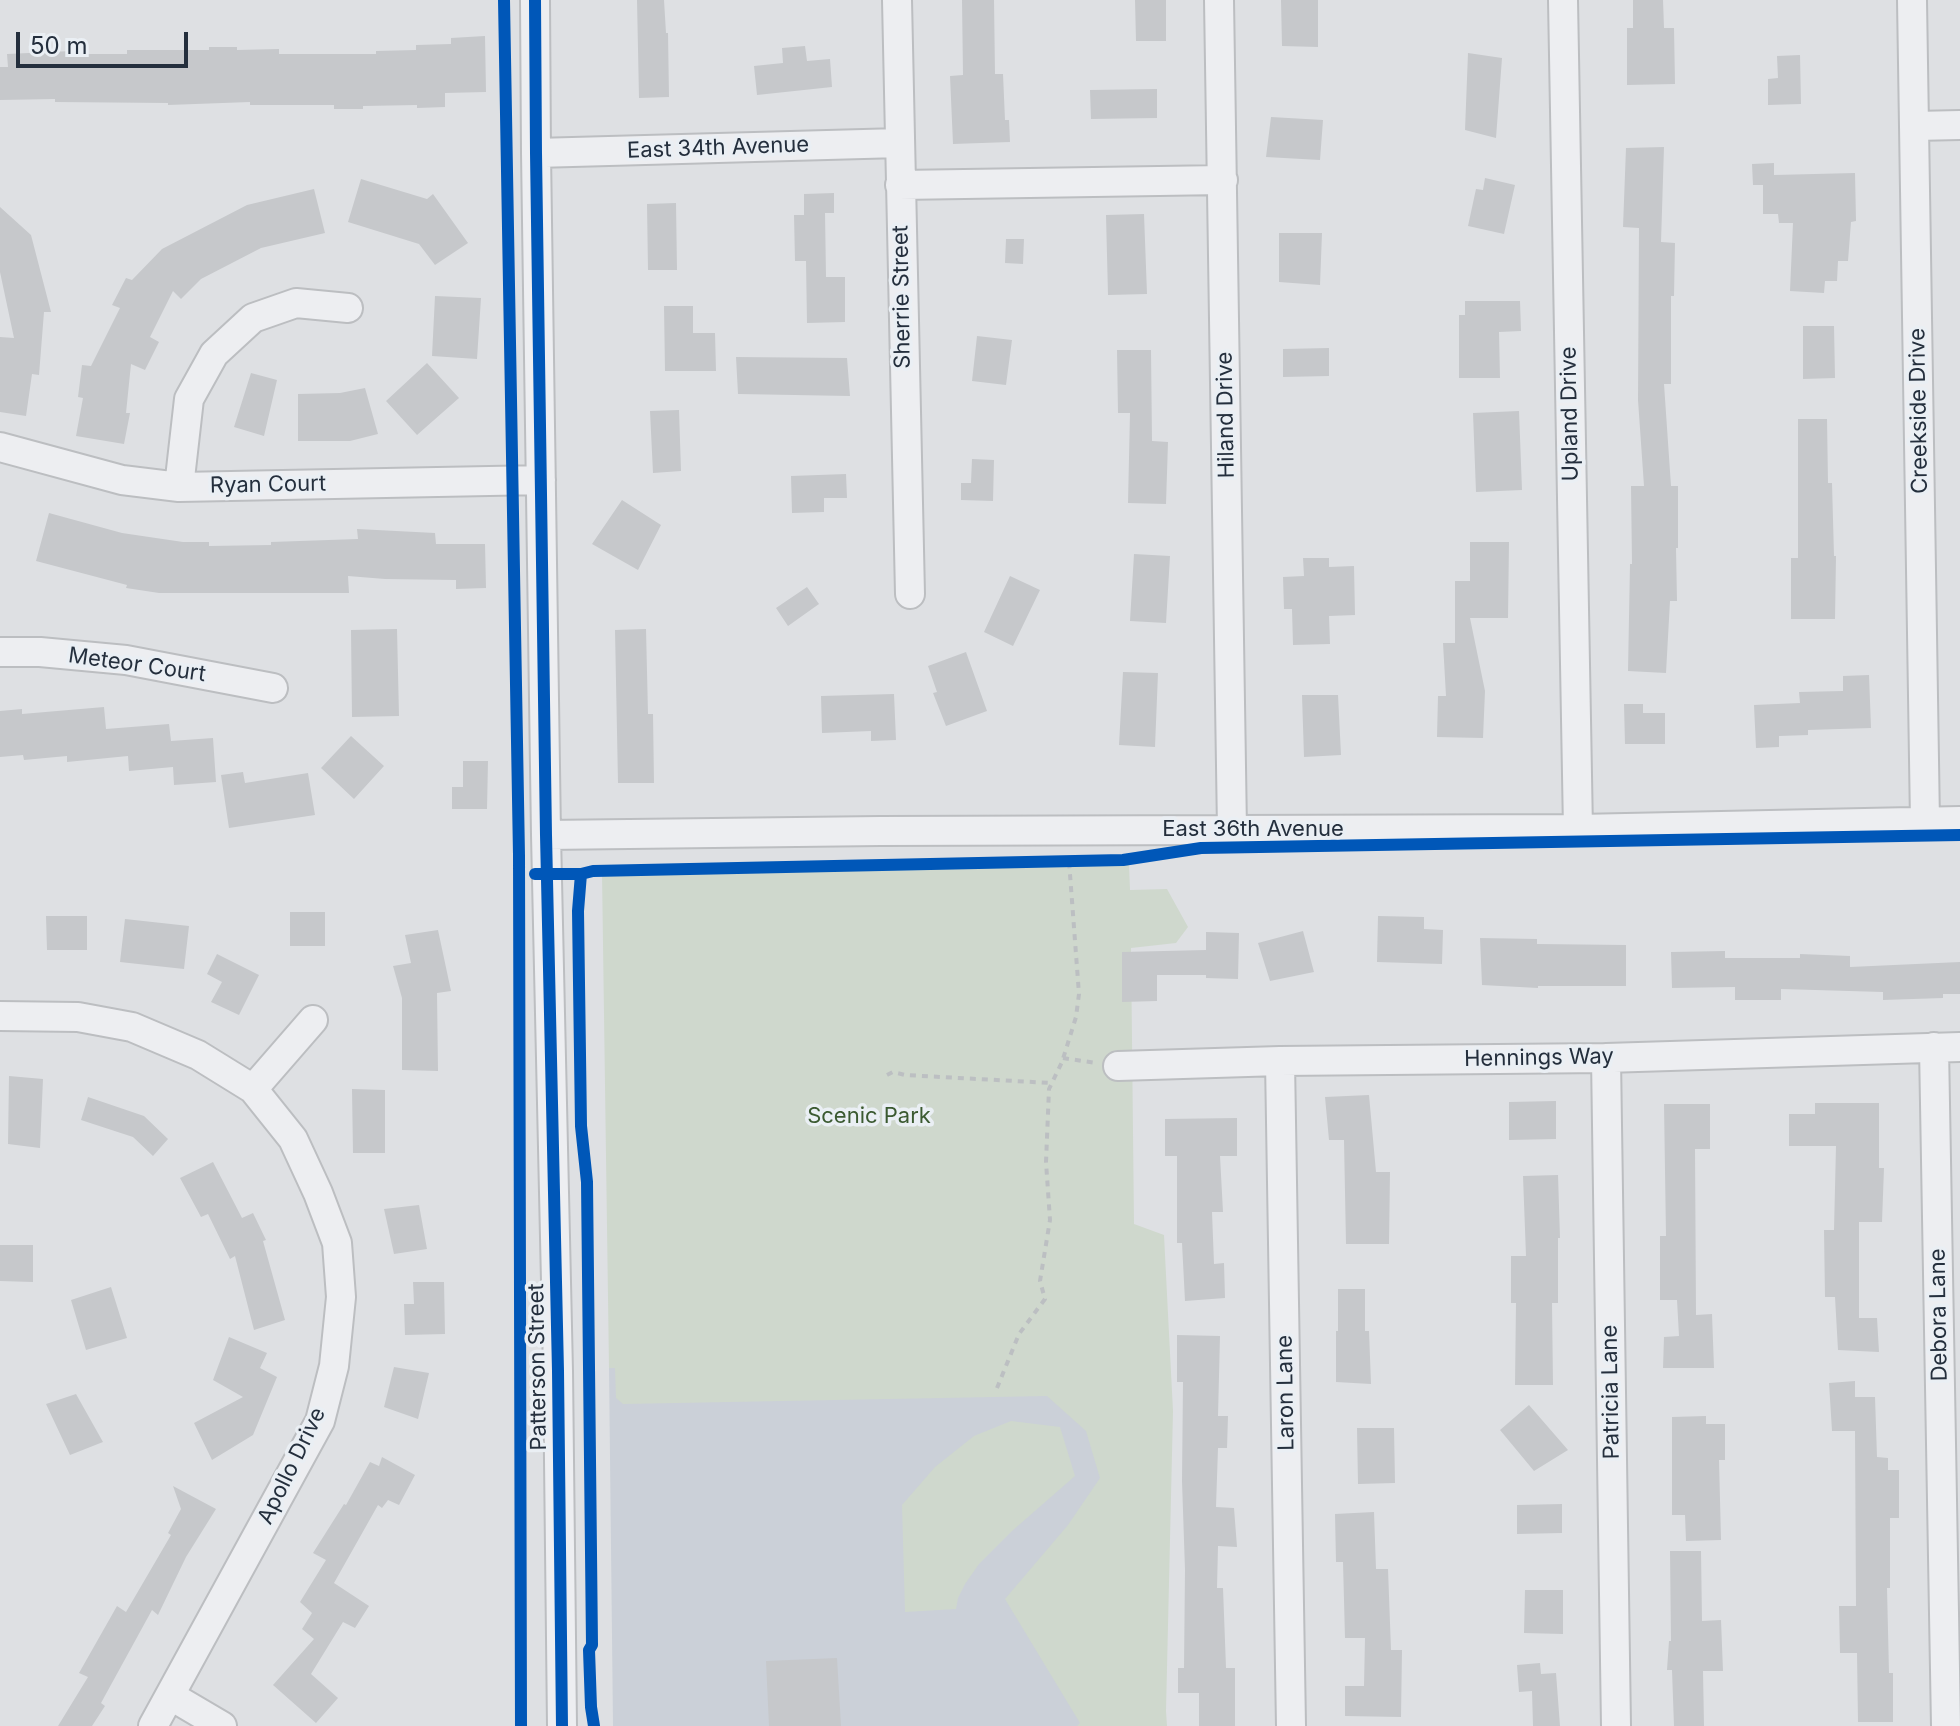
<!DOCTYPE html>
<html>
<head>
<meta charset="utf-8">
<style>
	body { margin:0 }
	#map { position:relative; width:1960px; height:1726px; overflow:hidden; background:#dee0e3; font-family:Inter,sans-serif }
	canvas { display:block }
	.scale { position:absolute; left:16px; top:32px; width:172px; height:36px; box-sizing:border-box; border:4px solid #242f3d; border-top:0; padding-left:10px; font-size:24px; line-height:28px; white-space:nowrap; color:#242f3d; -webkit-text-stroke:6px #eaeff4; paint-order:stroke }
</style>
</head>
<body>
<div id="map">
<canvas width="1960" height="1726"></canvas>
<div class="scale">50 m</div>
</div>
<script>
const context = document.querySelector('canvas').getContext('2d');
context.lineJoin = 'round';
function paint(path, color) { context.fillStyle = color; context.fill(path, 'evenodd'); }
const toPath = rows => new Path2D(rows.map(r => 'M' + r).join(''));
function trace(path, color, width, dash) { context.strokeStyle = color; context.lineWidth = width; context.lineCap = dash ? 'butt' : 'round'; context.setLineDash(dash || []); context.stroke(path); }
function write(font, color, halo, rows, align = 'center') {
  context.font = font + ' Inter,sans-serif'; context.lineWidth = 7; context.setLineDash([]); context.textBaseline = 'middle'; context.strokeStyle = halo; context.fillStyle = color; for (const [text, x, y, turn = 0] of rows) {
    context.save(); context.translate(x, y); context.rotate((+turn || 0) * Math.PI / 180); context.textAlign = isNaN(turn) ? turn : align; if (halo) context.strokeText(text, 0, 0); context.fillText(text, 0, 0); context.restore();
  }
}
paint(toPath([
	[1136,1360,1134,1726,613,1726,609,1368]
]), '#cbd0d8');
paint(toPath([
	[1129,865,1130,890,1167,889,1188,927,1176,943,1131,948,1134,1224,1164,1235,1168,1314,1173,1411,1166,1711,1167,1726,1077,1726,1080,1723,1005,1599,1068,1525,1100,1478,1086,1431,1047,1396,623,1404,616,1398,615,1368,609,1368,602,873],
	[1011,1421,1060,1427,1075,1476,1012,1531,979,1564,965,1584,958,1598,956,1609,905,1612,902,1505,935,1467,974,1436]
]), '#cfd8cd');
paint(toPath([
	[637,0,664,0,666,33,668,33,669,97,639,98],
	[962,0,994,0,995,74,1003,74,1005,120,1009,120,1010,142,953,144,950,76,963,75],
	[1135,0,1166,0,1166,41,1136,41],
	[1281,0,1318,0,1318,47,1282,46],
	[1633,0,1663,0,1664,28,1674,28,1675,84,1627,85,1627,28,1633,28],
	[485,36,486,92,445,93,445,107,417,108,417,105,363,106,363,109,334,109,334,105,250,105,250,102,168,105,168,103,55,102,55,99,0,100,0,67,8,67,7,54,72,51,72,54,127,54,127,50,209,50,209,47,237,47,237,50,279,49,279,54,376,54,376,51,416,50,416,45,451,44,451,38],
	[805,46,807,61,830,59,832,87,757,95,754,66,783,63,782,48],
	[1468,53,1502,58,1496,138,1465,130],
	[1800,55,1801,104,1768,105,1768,79,1778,78,1777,56],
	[1157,89,1157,118,1091,119,1090,90],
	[1271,117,1323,120,1320,160,1266,157],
	[1664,147,1661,242,1675,243,1674,296,1671,296,1671,384,1664,384,1671,486,1678,486,1678,548,1676,548,1677,601,1670,601,1666,673,1628,671,1630,564,1632,564,1631,486,1644,486,1638,400,1639,228,1623,227,1626,148],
	[1774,163,1774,175,1855,173,1856,221,1851,222,1848,261,1838,261,1837,281,1825,281,1824,293,1790,291,1793,223,1779,223,1778,214,1763,214,1763,185,1753,185,1752,164],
	[1485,178,1515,185,1504,234,1468,226,1476,189,1483,190],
	[361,179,427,199,433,194,468,243,435,265,419,244,348,222],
	[314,189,325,233,261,248,201,279,181,299,173,291,150,337,159,342,145,370,131,364,126,413,130,413,124,444,76,436,83,398,78,397,82,365,91,366,120,308,112,305,126,278,132,280,162,249,247,205],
	[834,193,834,213,825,213,826,277,845,277,845,322,807,323,806,261,795,261,794,215,804,215,804,194],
	[676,203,677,270,648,270,647,204],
	[0,207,31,235,51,312,44,312,39,375,32,374,26,416,0,412,0,337,14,338,0,272],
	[1144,214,1147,294,1108,295,1106,215],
	[1279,233,1322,233,1320,285,1279,282],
	[1006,239,1024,239,1023,264,1005,263],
	[435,296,481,298,477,359,432,356],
	[1465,301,1520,301,1521,331,1499,332,1500,378,1459,378,1459,315,1465,315],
	[664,306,693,306,693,333,715,333,716,371,665,371],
	[1803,326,1834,326,1835,378,1803,379],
	[977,336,1012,340,1006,385,972,381],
	[1329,348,1329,376,1283,377,1283,349],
	[1117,350,1151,350,1152,441,1168,442,1166,504,1128,503,1130,413,1118,413],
	[736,357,847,358,850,396,738,394],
	[427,363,459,398,417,435,386,401],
	[251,373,277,380,264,436,234,427],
	[365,388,378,434,350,441,298,441,298,394,340,393],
	[679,410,681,471,653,473,650,411],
	[1519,411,1522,490,1476,492,1473,413],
	[1798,419,1827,419,1828,483,1832,483,1834,556,1836,556,1835,619,1791,619,1791,558,1798,558],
	[972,459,994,460,993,501,961,500,961,483,971,483],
	[846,474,847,498,824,498,824,512,792,513,791,476],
	[622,500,661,525,638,570,592,544],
	[49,513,122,533,183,542,209,542,209,546,271,545,271,542,358,539,357,529,435,533,436,544,485,544,486,588,456,589,456,580,385,579,348,576,349,593,159,593,126,588,127,585,36,561],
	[1470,542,1509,542,1508,618,1470,618,1485,691,1483,738,1437,737,1438,696,1446,696,1443,643,1455,643,1455,581,1470,581],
	[1134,554,1170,556,1166,623,1130,621],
	[1303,558,1329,558,1329,567,1354,566,1355,615,1329,616,1330,644,1293,645,1292,609,1284,609,1283,577,1304,576],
	[1010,576,1040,590,1013,646,984,632],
	[807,587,819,604,788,626,776,608],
	[397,629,399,716,352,717,351,630],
	[646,629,648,714,653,714,654,783,618,783,615,630],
	[966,652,987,711,946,726,933,693,937,692,928,666],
	[1123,672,1158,673,1155,747,1119,745],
	[1869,675,1871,728,1808,730,1808,735,1779,736,1779,747,1756,748,1754,705,1800,703,1799,692,1843,691,1843,676],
	[894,694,896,740,871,741,871,731,822,733,821,696],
	[1302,695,1338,695,1341,755,1304,757],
	[1624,704,1643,704,1643,713,1665,713,1665,744,1625,744],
	[104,707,106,729,169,724,171,741,213,738,216,782,174,785,173,767,129,771,128,756,67,762,67,756,24,760,23,755,0,757,0,711,22,709,22,714],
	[351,736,384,766,354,799,321,768],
	[463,761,488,761,487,809,452,809,452,787,463,787],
	[243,772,245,783,308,773,315,815,229,828,221,775],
	[290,912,325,912,325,946,290,946],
	[46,916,87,916,87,950,47,950],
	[1378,916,1424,917,1424,929,1443,930,1442,964,1377,962],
	[125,919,189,926,184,969,120,962],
	[438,930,451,991,437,993,438,1071,402,1070,402,998,393,966,411,963,405,935],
	[1303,931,1314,972,1270,981,1258,943],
	[1206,932,1239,933,1238,979,1206,978,1206,975,1157,975,1157,1001,1122,1002,1122,952,1206,950],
	[1480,938,1537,939,1537,944,1626,945,1626,986,1538,986,1538,988,1482,985],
	[1725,951,1725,958,1800,958,1800,954,1850,956,1850,967,1960,962,1960,994,1943,994,1943,998,1883,1000,1883,992,1781,989,1781,1000,1735,1000,1735,987,1672,988,1671,952],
	[217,954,259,975,239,1015,211,1002,222,982,207,974],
	[9,1076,43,1079,40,1148,8,1144],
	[352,1089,385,1090,385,1153,353,1153],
	[1369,1095,1376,1172,1390,1172,1389,1244,1346,1244,1344,1140,1329,1140,1325,1097],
	[88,1097,144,1116,168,1139,153,1156,133,1137,81,1120],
	[1556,1101,1556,1139,1509,1140,1509,1102],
	[1815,1103,1879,1103,1879,1168,1884,1168,1882,1222,1859,1222,1859,1318,1877,1318,1879,1352,1838,1350,1835,1297,1825,1297,1824,1230,1834,1230,1836,1146,1789,1146,1789,1114,1815,1114],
	[1664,1104,1710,1104,1710,1149,1695,1149,1696,1315,1712,1314,1714,1368,1663,1368,1664,1337,1679,1336,1677,1300,1660,1300,1660,1236,1666,1236],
	[1237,1118,1237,1156,1220,1156,1223,1212,1212,1212,1214,1264,1224,1263,1225,1298,1185,1301,1182,1243,1177,1243,1177,1156,1165,1156,1165,1119],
	[213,1162,242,1218,253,1213,266,1240,263,1241,285,1320,254,1330,235,1256,230,1259,208,1214,201,1217,180,1178],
	[1558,1175,1560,1238,1558,1238,1558,1303,1552,1303,1553,1385,1515,1385,1516,1303,1511,1303,1511,1256,1526,1256,1523,1176],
	[419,1205,427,1249,394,1254,384,1209],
	[0,1245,33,1245,33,1282,0,1281],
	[413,1282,444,1282,445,1334,405,1335,404,1304,414,1304],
	[111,1287,127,1338,86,1350,71,1300],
	[1338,1289,1365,1289,1365,1331,1369,1331,1371,1384,1336,1382,1336,1331,1338,1331],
	[1177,1335,1220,1336,1218,1416,1228,1416,1227,1448,1218,1448,1216,1507,1234,1508,1237,1547,1218,1546,1217,1588,1223,1588,1226,1668,1235,1668,1235,1726,1199,1726,1199,1693,1178,1693,1178,1668,1184,1668,1185,1570,1182,1481,1183,1382,1177,1382],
	[229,1337,267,1353,260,1368,277,1377,253,1435,212,1460,194,1423,243,1397,213,1380],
	[394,1367,429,1373,418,1419,384,1407],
	[1855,1381,1855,1397,1875,1397,1877,1457,1888,1458,1888,1470,1899,1470,1899,1518,1890,1518,1890,1588,1887,1588,1889,1673,1893,1673,1893,1722,1858,1722,1857,1653,1840,1653,1839,1606,1856,1606,1855,1431,1832,1431,1829,1383],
	[76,1394,103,1442,70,1455,46,1404],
	[1529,1405,1568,1450,1534,1471,1500,1430],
	[1706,1416,1706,1424,1725,1424,1725,1460,1719,1460,1721,1540,1686,1541,1685,1515,1672,1515,1672,1417],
	[1357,1428,1394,1428,1395,1483,1358,1484],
	[382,1457,415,1475,399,1505,388,1500,382,1508,378,1505,334,1583,369,1606,355,1628,343,1622,311,1674,338,1698,316,1723,273,1685,314,1639,302,1629,312,1613,300,1602,326,1560,313,1553,344,1504,346,1505,370,1462,379,1466],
	[173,1486,216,1509,186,1557,158,1615,152,1610,101,1703,105,1706,92,1726,58,1726,88,1677,79,1673,117,1606,126,1612,171,1535,168,1533,181,1509],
	[1562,1504,1562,1533,1517,1534,1517,1505],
	[1374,1512,1376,1569,1388,1569,1391,1650,1402,1650,1401,1717,1345,1716,1345,1686,1364,1686,1365,1638,1345,1638,1343,1562,1336,1562,1335,1514],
	[1670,1551,1701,1551,1702,1621,1721,1620,1723,1671,1703,1671,1704,1726,1674,1726,1672,1670,1667,1670,1669,1641,1671,1641],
	[1525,1590,1563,1590,1563,1634,1524,1633],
	[837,1658,841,1726,769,1726,766,1661],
	[1540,1663,1541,1674,1556,1673,1560,1726,1533,1726,1532,1691,1519,1692,1517,1665]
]), '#c6c8cb');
const minor = toPath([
	[535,0,536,153,546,835,558,1371,562,1726],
	[897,0,910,594],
	[1219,0,1232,829],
	[1563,0,1578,829],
	[1912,0,1925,822],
	[1915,126,1960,125],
	[536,153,900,143],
	[900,185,1223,180],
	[0,447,122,480,179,487,541,480],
	[179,487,189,399,214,354,253,318,296,303,348,308],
	[0,652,40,652,126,660,273,688],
	[546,835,880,831,1578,829,1960,821],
	[0,1016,78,1017,132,1027,198,1055,253,1089,293,1139,318,1193,337,1243,341,1297,334,1366,320,1421,153,1726],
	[1934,1047,1946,1726],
	[1606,1058,1616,1726],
	[1280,1061,1291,1726],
	[1118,1066,1280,1061,1606,1058,1960,1047],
	[253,1089,313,1020],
	[171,1696,222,1726]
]);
trace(minor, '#bcbec1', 32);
trace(toPath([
	[1063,1058,1096,1063],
	[887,1075,893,1072,905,1075,1051,1083],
	[997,1388,1019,1334,1045,1299,1040,1281,1050,1220,1046,1162,1049,1089,1062,1062,1076,1017,1079,994,1069,861]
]), '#bcbfc2', 4, [6, 6]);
trace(minor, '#edeef1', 28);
trace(toPath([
	[504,0,519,855,521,1726],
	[535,0,536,153,546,835,558,1371,562,1726],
	[535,874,581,874,593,871,1123,860,1201,848,1960,835],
	[581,874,578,911,581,1126,587,1182,592,1645,589,1650,591,1707,594,1726]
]), '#0057b8', 12);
write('22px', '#242f3d', '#eaeff4', [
	["East 34th Avenue",718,148,-2],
	["Sherrie Street",902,297,-91],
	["Creekside Drive",1919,411,-91],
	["Upland Drive",1570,414,-91],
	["Hiland Drive",1226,415,-91],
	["Ryan Court",268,485,-1],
	["Meteor Court",137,665,8],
	["East 36th Avenue",1253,829],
	["Hennings Way",1539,1058,-1],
	["Debora Lane",1939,1315,-91],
	["Patterson Street",538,1367,-91],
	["Patricia Lane",1611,1392,-91],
	["Laron Lane",1286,1393,-91],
	["Apollo Drive",292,1466,-64]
]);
write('22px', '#3b5a31', '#eaeff4', [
	["Scenic Park",869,1116]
]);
</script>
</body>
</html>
